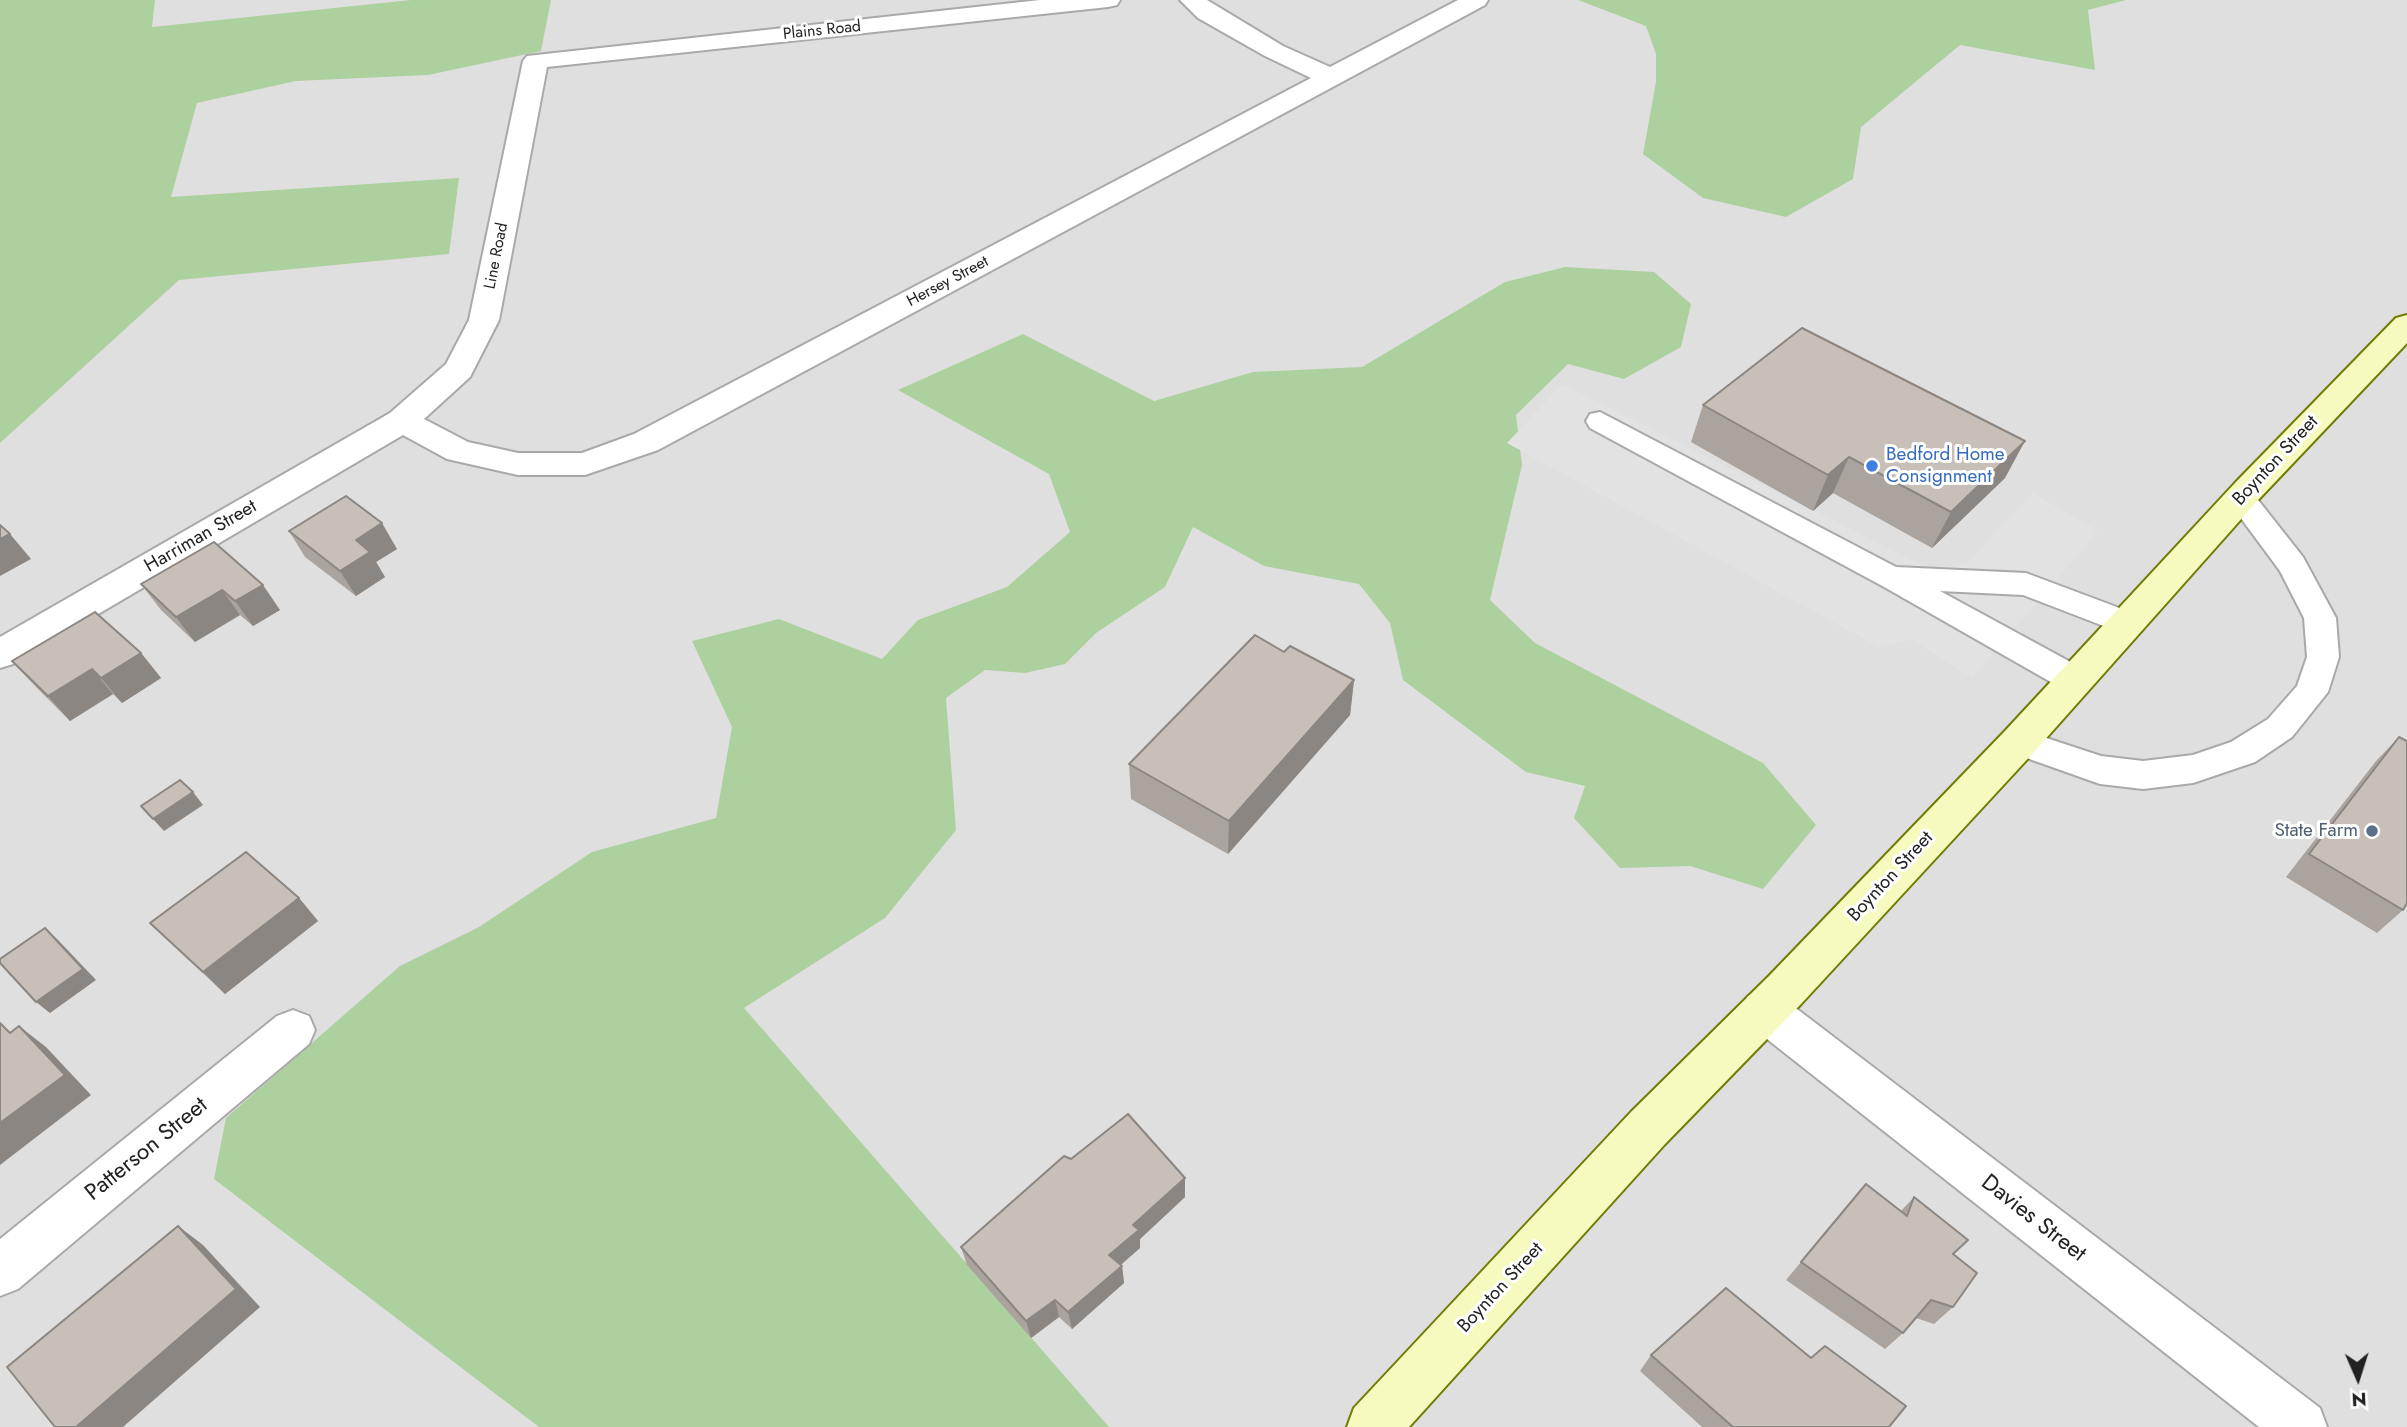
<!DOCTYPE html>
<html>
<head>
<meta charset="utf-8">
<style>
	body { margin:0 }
	#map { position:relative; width:2407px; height:1427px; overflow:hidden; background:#f2efe9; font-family:Jost,sans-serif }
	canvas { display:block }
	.north { position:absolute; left:2323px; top:1343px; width:70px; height:70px; -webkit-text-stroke:5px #fff; paint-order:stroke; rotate:177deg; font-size:19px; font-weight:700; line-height:28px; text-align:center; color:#222 }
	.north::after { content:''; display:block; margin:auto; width:24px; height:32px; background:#222; clip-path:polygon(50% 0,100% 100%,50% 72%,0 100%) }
</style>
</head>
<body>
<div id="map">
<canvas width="2407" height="1427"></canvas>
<div class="north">N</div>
</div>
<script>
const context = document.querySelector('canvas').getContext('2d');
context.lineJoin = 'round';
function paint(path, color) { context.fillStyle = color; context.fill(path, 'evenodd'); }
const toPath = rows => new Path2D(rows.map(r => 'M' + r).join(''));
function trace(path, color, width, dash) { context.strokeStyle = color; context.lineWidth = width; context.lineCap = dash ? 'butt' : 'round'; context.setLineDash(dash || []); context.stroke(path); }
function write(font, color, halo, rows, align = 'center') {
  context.font = font + ' Jost,sans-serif'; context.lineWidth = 6; context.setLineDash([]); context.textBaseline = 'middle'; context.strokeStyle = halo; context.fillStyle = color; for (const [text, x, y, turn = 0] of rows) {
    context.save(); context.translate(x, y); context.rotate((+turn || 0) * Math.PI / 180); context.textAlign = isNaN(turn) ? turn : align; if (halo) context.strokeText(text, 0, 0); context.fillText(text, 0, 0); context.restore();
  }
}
paint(toPath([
	[0,0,2407,0,2407,1427,0,1427]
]), '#e0dfdf');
paint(toPath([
	[0,0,155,0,152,27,411,0,551,0,541,51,428,75,296,81,197,103,171,197,459,178,449,254,179,280,0,443],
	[1578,0,2126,0,2088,10,2095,70,1960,45,1861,127,1853,179,1786,217,1703,198,1643,154,1656,82,1656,54,1646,26],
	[1565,267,1654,272,1691,304,1681,347,1624,379,1568,364,1516,415,1522,465,1490,600,1535,643,1763,763,1816,825,1763,889,1690,866,1620,868,1574,818,1585,786,1526,772,1403,680,1390,623,1359,584,1264,566,1193,527,1165,587,1096,633,1065,664,1025,673,985,670,946,698,956,830,885,918,744,1008,1109,1427,539,1427,214,1179,226,1118,400,966,479,927,592,852,716,818,732,727,692,641,779,619,882,659,918,620,1007,587,1070,532,1049,474,898,390,1023,334,1154,401,1253,372,1362,367,1505,282]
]), '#add19e');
paint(toPath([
	[1562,384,1932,570,1966,564,2033,493,2098,531,1972,678,1911,639,1881,648,1507,443]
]), '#e2e2e2');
const lane = toPath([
	[1600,412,1896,567,2026,573,2138,615,2143,623,2138,631,2127,635,2023,595,1940,591,2087,671,2091,680,2087,689,2075,692,2063,689,1886,588,1590,428,1586,421,1590,414,1600,412],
	[2241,488,2251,491,2303,557,2336,618,2339,657,2328,692,2292,737,2255,762,2193,783,2143,789,2100,784,2007,751,2002,742,2007,733,2019,729,2101,756,2143,761,2193,755,2231,742,2268,719,2297,686,2307,657,2304,618,2280,571,2226,498,2231,491,2241,488]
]);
const street = toPath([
	[1040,0,1120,0,1117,5,1108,7,547,67,499,320,470,377,424,419,468,442,518,453,582,453,634,434,1311,78,1265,56,1198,18,1180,0,1207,0,1283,46,1330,67,1458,0,1488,0,1485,5,658,450,585,475,518,475,447,459,403,435,13,664,0,668,0,637,390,413,446,364,469,320,523,61,527,56,1040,0],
	[1764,990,1780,996,2320,1408,2327,1427,2259,1427,1748,1024,1742,1010,1748,996,1764,990],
	[293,1010,309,1016,315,1030,309,1044,18,1289,0,1296,0,1239,277,1016,293,1010]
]);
const secondary = toPath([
	[2407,315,2407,343,2259,499,2033,753,1801,1004,1665,1144,1409,1427,1347,1427,1354,1408,1631,1112,1769,976,2005,731,2235,483,2396,318,2407,315]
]);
trace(lane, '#a9a9a9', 4);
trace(street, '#a9a9a9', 4);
trace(secondary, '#707d05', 4);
paint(lane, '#fff');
paint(street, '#fff');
paint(secondary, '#f7fabf');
paint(toPath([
	[1703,405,2005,478,1932,548,1833,493,1813,511,1691,442],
	[289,531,397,549,376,562,385,577,356,596,305,557],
	[214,542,280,610,253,626,240,615,195,642,161,610,141,584],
	[141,653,161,678,122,703,113,694,70,721,35,686,12,661],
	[1354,680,1350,715,1228,854,1131,799,1129,764],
	[2399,737,2403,910,2377,933,2286,877,2376,761],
	[299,898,318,921,225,994,150,923],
	[1071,1159,1185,1197,1140,1239,1140,1248,1121,1265,1122,1266,1124,1283,1072,1329,1059,1317,1031,1338,967,1265,961,1247],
	[1866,1184,1901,1211,1914,1197,1953,1254,1953,1307,1934,1324,1916,1318,1903,1333,1885,1349,1786,1280],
	[1651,1355,1889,1427,1702,1427,1640,1371]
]), '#aba49e');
paint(toPath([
	[2025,441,2005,478,1932,548,1951,512],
	[1849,457,1833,493,1813,511,1828,475],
	[382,523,397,549,376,562,385,577,356,596,340,571,356,540],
	[10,534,31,559,0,576,0,539],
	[263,585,280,610,253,626,235,601],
	[222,590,240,615,195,642,176,617],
	[141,653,161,678,122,703,101,678],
	[92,669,113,694,70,721,48,696],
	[1354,680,1350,715,1228,854,1229,821],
	[193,792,203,805,164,831,153,819],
	[299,898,318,921,225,994,203,972],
	[45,928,58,940,96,980,50,1013,36,1002],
	[19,1026,46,1047,91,1095,0,1165,0,1123],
	[1185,1178,1185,1197,1140,1239,1140,1248,1112,1272,1109,1255,1133,1225],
	[178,1226,203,1245,260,1307,123,1427,76,1427],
	[1122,1266,1124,1283,1072,1329,1068,1312],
	[1055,1300,1059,1317,1031,1338,1026,1321]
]), '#8b8681');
const building = toPath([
	[1802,328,2025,441,1951,512,1849,457,1828,475,1703,405,1802,328],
	[346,496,382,523,356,540,370,552,340,571,289,531,346,496],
	[0,525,10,534,0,539,0,525],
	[214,542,263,585,235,601,222,590,176,617,141,584,214,542],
	[95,612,141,653,101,678,92,669,48,696,12,661,95,612],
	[1255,635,1284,652,1290,646,1354,680,1229,821,1129,764,1255,635],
	[2399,737,2407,741,2407,903,2403,910,2309,854,2399,737],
	[180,780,193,792,153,819,141,806,180,780],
	[246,852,299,898,203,972,150,923,246,852],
	[45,928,83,969,36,1002,0,963,0,959,45,928],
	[0,1023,10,1033,19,1026,65,1075,0,1123,0,1023],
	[1128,1114,1185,1178,1133,1225,1139,1230,1109,1255,1122,1266,1068,1312,1055,1300,1026,1321,961,1247,1064,1156,1071,1159,1128,1114],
	[1866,1184,1907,1216,1914,1197,1968,1240,1953,1254,1977,1273,1953,1307,1931,1300,1903,1333,1801,1262,1866,1184],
	[178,1226,236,1289,76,1427,55,1427,7,1367,178,1226],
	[1726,1288,1811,1358,1825,1346,1906,1406,1889,1427,1733,1427,1651,1355,1726,1288]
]);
paint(building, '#c7bfb8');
trace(building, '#8b8681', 2);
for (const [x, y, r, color] of [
	[1872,466,7,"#3f7fe0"],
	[2372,831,7,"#5c6f8a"]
]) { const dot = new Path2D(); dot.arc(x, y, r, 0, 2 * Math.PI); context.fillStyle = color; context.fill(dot); trace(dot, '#fff', 2.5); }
write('16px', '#222', '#fff', [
	["Plains Road",822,31,-6],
	["Line Road",497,256,-79],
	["Hersey Street",948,282,-28]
]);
write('19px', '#366cbe', '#fff', [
	["Bedford Home",1886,455],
	["Consignment",1886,477]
], 'left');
write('19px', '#222', '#fff', [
	["Boynton Street",2276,461,-47],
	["Harriman Street",201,537,-30],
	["Boynton Street",1891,877,-47],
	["Boynton Street",1501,1288,-47]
]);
write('19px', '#4e5e75', '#fff', [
	["State Farm",2358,831]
], 'right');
write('23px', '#222', '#fff', [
	["Patterson Street",147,1150,-39],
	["Davies Street",2033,1219,38]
]);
</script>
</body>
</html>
